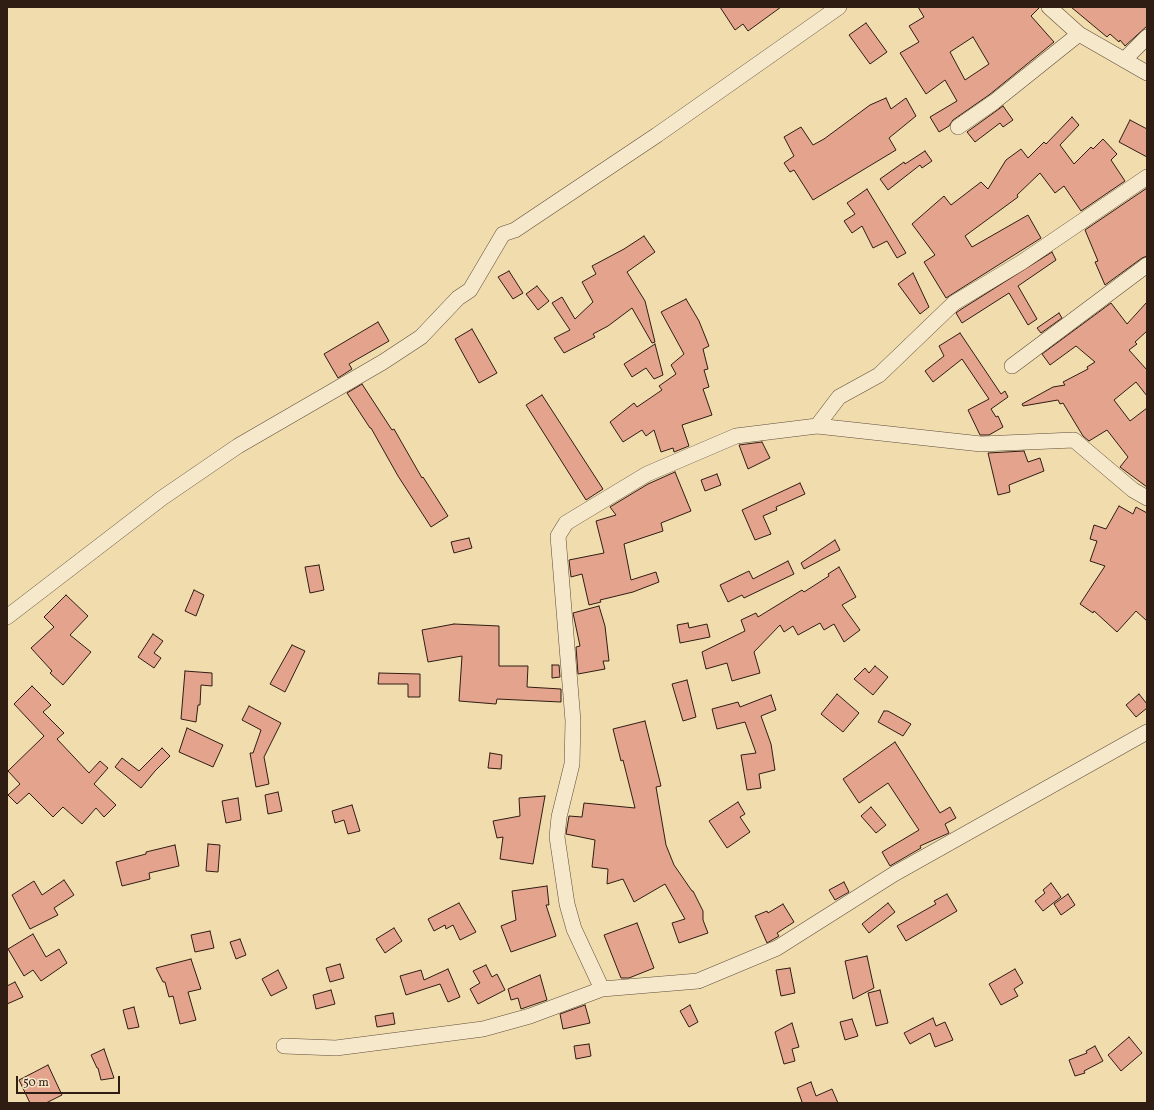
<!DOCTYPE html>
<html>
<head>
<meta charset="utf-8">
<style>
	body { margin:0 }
	#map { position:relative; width:1154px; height:1110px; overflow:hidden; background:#f1dcae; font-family:Vollkorn,serif }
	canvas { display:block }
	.frame { position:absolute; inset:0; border:8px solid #2f1d13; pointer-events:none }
	.scale { position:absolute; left:16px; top:1076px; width:104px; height:18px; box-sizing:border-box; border:2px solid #2f1d13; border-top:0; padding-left:5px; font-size:12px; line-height:14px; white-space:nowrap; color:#2f1d13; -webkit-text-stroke:3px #f6e8ca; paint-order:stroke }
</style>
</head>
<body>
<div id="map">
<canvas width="1154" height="1110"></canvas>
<div class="frame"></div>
<div class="scale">50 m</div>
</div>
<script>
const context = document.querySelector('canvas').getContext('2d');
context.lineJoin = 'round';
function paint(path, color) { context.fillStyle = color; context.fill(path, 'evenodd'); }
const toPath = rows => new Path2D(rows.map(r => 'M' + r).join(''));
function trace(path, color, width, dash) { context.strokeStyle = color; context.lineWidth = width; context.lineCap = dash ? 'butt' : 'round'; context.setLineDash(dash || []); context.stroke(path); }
const building = toPath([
	[720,7,781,7,748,31,743,24,735,30,720,7],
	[918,7,1040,7,1031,16,1054,42,989,95,953,120,949,126,939,132,930,117,957,101,945,80,926,94,900,53,919,42,909,26,924,17,918,7],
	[973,37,989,64,965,80,950,52,973,37],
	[1071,7,1147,7,1147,26,1125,46,1120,40,1119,42,1110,34,1107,37,1071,7],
	[866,23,887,52,870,64,849,35,866,23],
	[886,98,891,109,906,98,916,116,889,138,896,150,813,200,794,170,790,172,784,163,794,156,784,137,801,127,813,145,824,139,870,105,886,98],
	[1003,106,1013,120,1003,127,1000,123,975,142,967,132,1003,106],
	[1072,117,1079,125,1060,145,1074,164,1091,147,1093,149,1103,139,1117,154,1111,160,1125,181,1081,211,1064,186,1055,193,1040,173,1017,195,1018,197,965,236,972,247,1028,215,1041,238,946,298,924,262,935,255,912,224,944,196,951,205,981,182,988,189,1006,160,1021,149,1028,158,1044,142,1046,144,1072,117],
	[1130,120,1147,129,1147,157,1119,142,1130,120],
	[925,151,932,161,922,168,920,165,888,190,880,179,904,162,905,164,925,151],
	[1147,188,1147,256,1142,258,1105,285,1095,262,1098,261,1085,230,1147,188],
	[867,189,906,253,897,258,887,241,873,248,862,226,852,233,844,221,855,214,847,203,867,189],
	[644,236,655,252,627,272,645,301,655,342,652,343,632,308,608,326,593,334,595,337,564,353,554,338,570,330,552,303,562,297,575,319,593,302,582,282,596,274,592,266,624,249,644,236],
	[1052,252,1056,260,1018,286,1037,319,1028,325,1009,293,962,323,956,313,960,310,1052,252],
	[509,271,523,293,513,299,498,277,509,271],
	[913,273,929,307,920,314,898,284,913,273],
	[537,286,549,301,538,310,526,294,537,286],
	[686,299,699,321,709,346,703,349,708,369,704,370,709,387,703,389,712,415,682,425,689,446,674,452,673,448,661,452,654,430,646,436,642,430,623,442,610,422,634,403,637,407,662,390,659,386,676,374,671,365,684,354,661,312,686,299],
	[1147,302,1147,331,1135,342,1137,344,1129,350,1147,370,1147,396,1136,382,1114,400,1130,421,1147,408,1147,487,1120,467,1128,457,1107,430,1089,441,1083,436,1063,403,1060,404,1058,400,1023,406,1022,404,1053,387,1065,385,1063,382,1088,369,1087,367,1095,362,1076,346,1050,365,1042,354,1111,303,1127,324,1147,302],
	[1059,313,1062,318,1041,333,1037,328,1059,313],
	[378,322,389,341,349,364,352,369,338,378,324,354,378,322],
	[472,329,497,373,479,383,455,339,472,329],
	[960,333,1001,394,1005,391,1008,397,991,409,996,417,998,416,1003,427,989,435,980,435,968,410,989,399,962,359,933,382,925,371,944,356,939,346,960,333],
	[655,344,663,375,654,379,646,368,632,377,624,364,655,344],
	[362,384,392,430,394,429,422,478,423,477,448,516,431,527,398,476,371,428,370,428,347,393,362,384],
	[542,395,603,489,586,500,526,405,542,395],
	[762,442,770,458,748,469,739,445,762,442],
	[1024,451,1028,462,1040,458,1044,471,1009,485,1010,492,998,495,988,453,1024,451],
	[675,472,691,511,661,523,663,531,624,544,631,580,656,572,659,582,633,592,600,600,601,602,589,605,582,574,571,577,569,560,604,553,596,521,616,515,610,507,648,484,675,472],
	[717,474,721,485,705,491,701,480,717,474],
	[800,483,805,494,776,507,777,510,763,516,771,534,755,540,742,510,800,483],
	[1119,506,1133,514,1136,507,1147,513,1147,621,1136,611,1117,632,1094,611,1093,613,1080,604,1105,566,1090,561,1097,541,1090,539,1094,525,1106,529,1119,506],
	[469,538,472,548,454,553,451,542,469,538],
	[835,540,840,550,804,569,801,563,835,540],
	[788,561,794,574,744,598,742,595,728,602,720,585,749,571,753,579,788,561],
	[319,565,324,590,310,593,305,567,319,565],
	[839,567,856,597,842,605,860,630,844,642,834,624,824,630,820,623,798,635,793,626,784,632,780,625,754,652,760,673,732,681,727,663,706,669,702,652,745,631,741,620,756,613,758,617,802,590,804,592,829,576,828,574,839,567],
	[194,590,204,595,196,616,185,611,194,590],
	[66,595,88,616,70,635,91,652,63,685,50,673,52,671,31,648,54,627,44,617,66,595],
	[599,606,605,626,609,661,603,661,605,669,578,674,576,647,580,646,573,613,599,606],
	[688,623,689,628,707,624,710,637,680,643,677,625,688,623],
	[454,624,499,626,499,666,528,666,527,687,561,689,561,702,497,699,496,704,459,701,462,656,428,662,422,630,454,624],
	[153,634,163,641,154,653,161,658,154,668,138,657,153,634],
	[292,645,305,651,285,692,270,684,292,645],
	[552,665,559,665,560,677,552,678,552,665],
	[875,666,888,677,873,695,854,679,865,668,869,673,875,666],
	[185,671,212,673,212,686,201,685,200,705,198,705,196,722,181,719,185,671],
	[379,673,420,674,420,697,408,697,408,684,378,684,379,673],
	[687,680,696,717,683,721,672,684,687,680],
	[32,686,51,705,43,712,64,733,57,739,89,773,100,761,108,768,94,784,116,805,104,817,96,808,82,824,63,807,53,817,29,793,17,804,8,795,20,784,8,771,44,736,14,704,32,686],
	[837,694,859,713,843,732,821,714,837,694],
	[1139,694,1147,704,1147,708,1136,717,1126,705,1139,694],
	[771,695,776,710,761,716,771,744,775,770,759,774,761,788,747,790,741,755,756,753,745,722,717,729,712,709,738,702,740,707,771,695],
	[249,706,281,723,264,757,269,784,256,787,250,753,253,753,261,730,242,720,249,706],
	[884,711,888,711,911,724,903,736,878,722,884,711],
	[645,721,661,786,656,787,666,845,674,865,692,891,693,891,703,911,703,920,708,933,679,943,672,923,685,919,665,884,634,902,623,879,607,884,608,869,592,867,595,840,566,834,569,816,582,817,584,803,635,808,623,760,621,761,613,729,645,721],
	[187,728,223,745,213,767,179,752,187,728],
	[895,742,940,813,950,807,956,818,945,824,949,833,920,846,921,848,890,866,882,852,919,830,888,783,859,803,843,779,895,742],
	[162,748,170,756,155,771,141,788,115,767,122,758,139,771,162,748],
	[490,753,502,755,501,769,488,768,490,753],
	[278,792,282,811,268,814,265,795,278,792],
	[545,796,533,864,500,859,503,837,497,838,493,821,520,816,519,798,545,796],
	[238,798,241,820,226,823,222,801,238,798],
	[738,802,745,814,740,817,750,832,727,848,709,821,738,802],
	[352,805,360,831,348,834,344,820,335,823,332,811,352,805],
	[871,807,886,825,876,833,861,816,871,807],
	[208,844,220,845,218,872,206,871,208,844],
	[175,845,179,866,149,873,150,879,122,886,116,862,146,854,146,852,175,845],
	[64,880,74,895,54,908,58,915,30,929,12,895,34,881,42,895,64,880],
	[844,882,849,892,835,900,829,890,844,882],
	[1051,883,1061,897,1043,911,1035,901,1045,893,1043,890,1051,883],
	[547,886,549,905,546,905,556,936,511,952,501,926,516,920,512,891,547,886],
	[947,894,957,911,906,941,897,926,936,904,934,901,947,894],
	[1068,894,1075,905,1061,915,1054,904,1068,894],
	[459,903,476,932,460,940,453,925,446,929,445,925,434,931,428,919,459,903],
	[888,903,895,912,869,933,862,924,888,903],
	[783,904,794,922,777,933,779,936,767,943,755,916,767,911,768,913,783,904],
	[637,923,654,968,629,978,621,978,604,935,637,923],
	[394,928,402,941,385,953,376,939,394,928],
	[210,931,214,948,195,952,191,935,210,931],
	[33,934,46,957,59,949,67,963,41,981,33,970,24,976,8,949,33,934],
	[240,939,246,955,236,959,230,942,240,939],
	[867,956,874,988,853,999,845,961,867,956],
	[191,959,201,989,188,992,196,1020,180,1024,173,996,169,997,165,982,163,982,156,968,191,959],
	[340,964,344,978,330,982,326,968,340,964],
	[486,965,492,977,497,974,505,990,478,1004,470,989,480,983,473,971,486,965],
	[790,968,795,993,781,996,776,970,790,968],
	[448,969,460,997,448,1002,440,984,406,995,400,976,421,970,424,980,448,969],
	[1015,969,1023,983,1014,989,1018,996,1001,1005,989,984,1015,969],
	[278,970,287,988,271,996,262,979,278,970],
	[540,975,547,1000,521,1009,518,998,511,1000,508,989,540,975],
	[15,982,23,997,7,1004,7,986,15,982],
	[331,990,335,1004,316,1009,313,995,331,990],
	[880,990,888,1023,876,1026,868,993,880,990],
	[585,1005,590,1023,563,1029,560,1014,585,1005],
	[690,1005,698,1022,689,1027,680,1011,690,1005],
	[134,1007,139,1027,128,1029,123,1010,134,1007],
	[393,1013,395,1024,377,1027,375,1016,393,1013],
	[933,1018,936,1026,945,1022,953,1040,935,1047,930,1033,910,1044,904,1033,933,1018],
	[852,1019,858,1036,845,1040,840,1022,852,1019],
	[792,1023,799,1047,792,1049,795,1061,784,1064,775,1032,792,1023],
	[1129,1037,1142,1053,1121,1071,1108,1055,1129,1037],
	[589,1044,591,1056,576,1059,574,1046,589,1044],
	[1095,1046,1103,1061,1084,1071,1085,1073,1075,1076,1069,1060,1087,1053,1086,1051,1095,1046],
	[104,1049,114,1078,101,1080,98,1068,97,1068,91,1055,104,1049],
	[48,1065,62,1095,46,1103,30,1103,19,1080,48,1065],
	[811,1082,816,1096,832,1089,838,1103,800,1103,802,1102,797,1088,811,1082]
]);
paint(building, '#e3a38c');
trace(building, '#2f1d13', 1);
const minor = toPath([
	[1049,7,1079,34,1147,73],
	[1124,60,1147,37],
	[958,127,994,102,1079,34],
	[1012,366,1147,265],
	[817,426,839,397,879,375,954,303,1022,262,1147,177],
	[7,617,162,498,238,446,383,362,421,337,458,298,470,290,503,234,515,230,657,135,839,7],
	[602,989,574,929,567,904,557,837,559,817,572,764,573,721,558,536,566,523,647,474,736,436,817,426,981,444,1074,440,1133,490,1147,498],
	[284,1046,336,1048,483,1029,530,1016,602,989,698,981,777,948,894,874,1147,732]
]);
trace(minor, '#604d3a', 16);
trace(minor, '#f6e8ca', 15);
</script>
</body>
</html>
